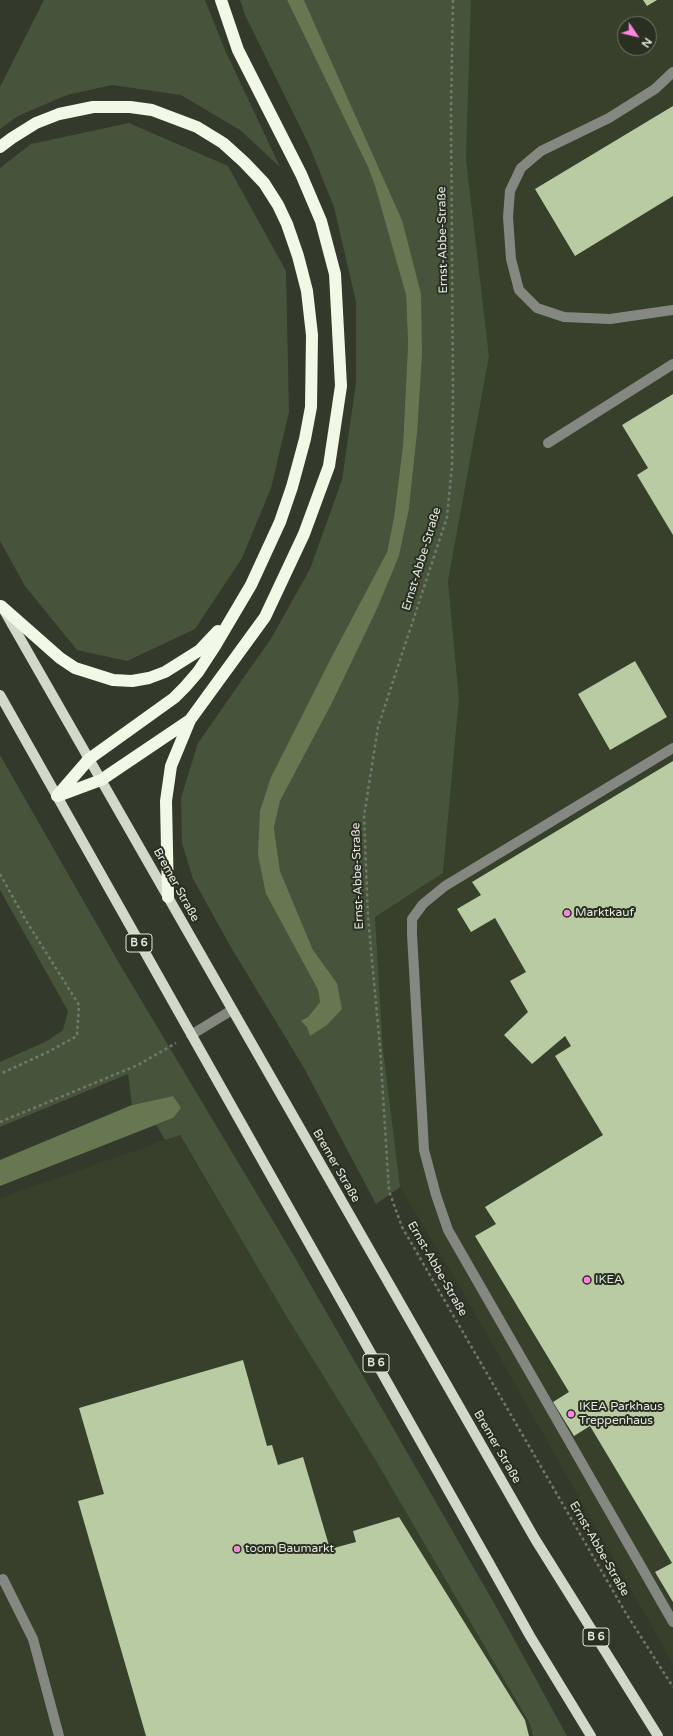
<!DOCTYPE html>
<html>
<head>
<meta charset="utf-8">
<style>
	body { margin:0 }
	#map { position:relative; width:673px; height:1736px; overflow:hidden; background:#33392b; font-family:"Varela Round",sans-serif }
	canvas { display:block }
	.north { position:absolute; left:617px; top:16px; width:40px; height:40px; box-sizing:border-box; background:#292f21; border:1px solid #73786c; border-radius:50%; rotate:125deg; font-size:11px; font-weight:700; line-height:16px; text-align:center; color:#e2e6dd }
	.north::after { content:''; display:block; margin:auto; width:14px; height:18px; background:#ff85df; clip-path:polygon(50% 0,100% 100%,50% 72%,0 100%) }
</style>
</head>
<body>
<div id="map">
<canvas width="673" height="1736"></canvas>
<div class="north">N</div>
</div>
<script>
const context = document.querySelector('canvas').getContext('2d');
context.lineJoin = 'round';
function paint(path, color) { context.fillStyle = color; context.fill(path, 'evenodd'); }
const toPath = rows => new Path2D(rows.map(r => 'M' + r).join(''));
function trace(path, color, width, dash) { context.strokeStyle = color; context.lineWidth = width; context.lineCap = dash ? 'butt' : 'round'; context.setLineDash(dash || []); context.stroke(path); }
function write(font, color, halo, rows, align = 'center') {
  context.font = font + ' "Varela Round",sans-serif'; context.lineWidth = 4; context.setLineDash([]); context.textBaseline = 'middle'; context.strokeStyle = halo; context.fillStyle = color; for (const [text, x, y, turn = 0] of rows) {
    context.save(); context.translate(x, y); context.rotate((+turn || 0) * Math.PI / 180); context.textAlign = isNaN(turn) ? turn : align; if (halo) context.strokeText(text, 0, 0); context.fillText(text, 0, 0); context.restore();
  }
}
paint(toPath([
	[471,0,673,0,673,1664,464,1294,400,1187,397,1166,383,1049,375,917,443,873,459,698,448,581,489,356,466,159],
	[625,24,649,24,649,48,625,48],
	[179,1135,285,1314,376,1461,530,1724,533,1736,0,1736,0,1198]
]), '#36402b');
paint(toPath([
	[44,0,205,0,225,50,280,167,240,130,181,95,112,85,67,95,18,116,0,129,0,87],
	[240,0,287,0,368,167,375,186,406,295,408,343,403,445,394,517,387,552,332,656,271,777,266,894,318,990,320,1002,308,1017,307,1027,310,1036,337,983,313,950,280,871,274,828,280,801,332,703,377,609,399,556,409,509,417,434,402,220,304,0,471,0,466,159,489,356,448,581,459,698,443,873,375,917,383,1049,400,1187,376,1204,304,1068,232,949,193,879,182,843,181,798,198,743,272,637,310,569,342,480,356,383,356,302,334,207,309,145,245,15],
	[129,123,228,166,286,271,289,412,271,488,242,558,195,629,127,661,77,650,25,586,0,541,0,168,31,144],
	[0,755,119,963,294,1256,498,1610,567,1736,533,1736,530,1724,376,1461,285,1314,180,1135,165,1140,156,1125,173,1118,173,1096,132,1105,128,1074,0,1127,0,1062,47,1041,63,1030,68,1011,0,890]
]), '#48533c');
paint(toPath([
	[287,0,304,0,402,220,421,294,422,354,417,434,409,509,399,556,377,609,332,703,280,801,274,828,280,871,313,950,337,983,342,1009,327,1025,310,1036,307,1027,301,1021,308,1017,320,1002,318,990,266,894,258,855,260,811,271,777,332,656,387,552,394,517,403,445,408,343,406,295,375,186,368,167],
	[173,1096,181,1108,173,1118,0,1186,0,1160,132,1105]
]), '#667751');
paint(toPath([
	[643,0,657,0,647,6],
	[673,106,673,196,575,256,535,189],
	[673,394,673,535,637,475,648,468,622,425],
	[635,661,667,717,610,750,578,694],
	[673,761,673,1602,655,1572,672,1563,590,1426,574,1436,553,1402,569,1392,475,1236,496,1224,485,1207,603,1135,555,1056,571,1046,565,1036,532,1064,504,1035,528,1012,510,981,526,972,495,918,471,932,457,909,481,895,472,882],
	[243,1360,267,1446,272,1445,278,1465,303,1457,330,1549,356,1542,353,1531,399,1517,525,1720,529,1736,146,1736,78,1501,104,1494,79,1408]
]), '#b8cba2');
trace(toPath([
	[453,0,451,108,453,395,452,466,447,517,378,727,364,816,368,917,380,1047,389,1191,402,1227,627,1615,673,1687],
	[0,874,25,919,79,1005,77,1036,48,1052,0,1074],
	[0,1122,138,1065,176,1043]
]), '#72786b', 2.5, [3, 3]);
trace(toPath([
	[673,72,655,89,609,118,541,151,521,168,510,191,508,217,511,259,519,290,537,308,564,317,610,319,673,310],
	[548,443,673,364],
	[673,748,445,886,423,904,412,919,412,934,424,1150,436,1195,448,1230,673,1622],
	[191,1035,232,1010],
	[3,1579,33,1639,59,1736]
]), '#848880', 10);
trace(toPath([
	[5,612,535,1539,658,1736],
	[0,695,488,1561,530,1636,591,1736]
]), '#d1d9c9', 10);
trace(toPath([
	[0,147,12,138,36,123,59,114,93,107,130,107,152,110,197,127,223,143,244,162,264,183,278,205,287,224,298,256,307,291,312,335,311,407,305,439,292,487,280,522,251,585,215,646,198,672,185,687,174,698,89,759,57,796],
	[1,606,60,658,75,668,113,680,132,681,149,678,165,672,200,650,218,631],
	[58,796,101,780,190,720],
	[168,897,166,801,171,766,190,720,265,617,304,534,329,466,341,386,335,274,321,221,301,174,238,50,221,0]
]), '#f0f9e6', 12);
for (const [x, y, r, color] of [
	[567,913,4,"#ff85df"],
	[587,1280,4,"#ff85df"],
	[571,1414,4,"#ff85df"],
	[237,1549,4,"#ff85df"]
]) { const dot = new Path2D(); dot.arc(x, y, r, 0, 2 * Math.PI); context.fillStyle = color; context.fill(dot); trace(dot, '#292f21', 1.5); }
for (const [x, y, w] of [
	[139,943,26],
	[376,1363,26],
	[596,1637,26]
]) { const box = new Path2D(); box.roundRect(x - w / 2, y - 9, w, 18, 3); context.fillStyle = '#292f21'; context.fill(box); trace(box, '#e2e6dd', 1); }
write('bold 11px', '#e2e6dd', null, [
	["B 6",139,943],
	["B 6",376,1363],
	["B 6",596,1637]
]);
write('12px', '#e2e6dd', '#292f21', [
	["Ernst-Abbe-Straße",443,240,-91],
	["Ernst-Abbe-Straße",422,559,-73],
	["Ernst-Abbe-Straße",358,876,-92],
	["Bremer Straße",176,885,61],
	["Bremer Straße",336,1166,60],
	["Ernst-Abbe-Straße",437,1269,60],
	["Bremer Straße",497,1447,60],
	["Ernst-Abbe-Straße",599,1549,60]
]);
write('12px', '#e2e6dd', '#292f21', [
	["Marktkauf",575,913],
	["IKEA",595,1280],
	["IKEA Parkhaus",579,1407],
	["Treppenhaus",579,1421],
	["toom Baumarkt",245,1549]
], 'left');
</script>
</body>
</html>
